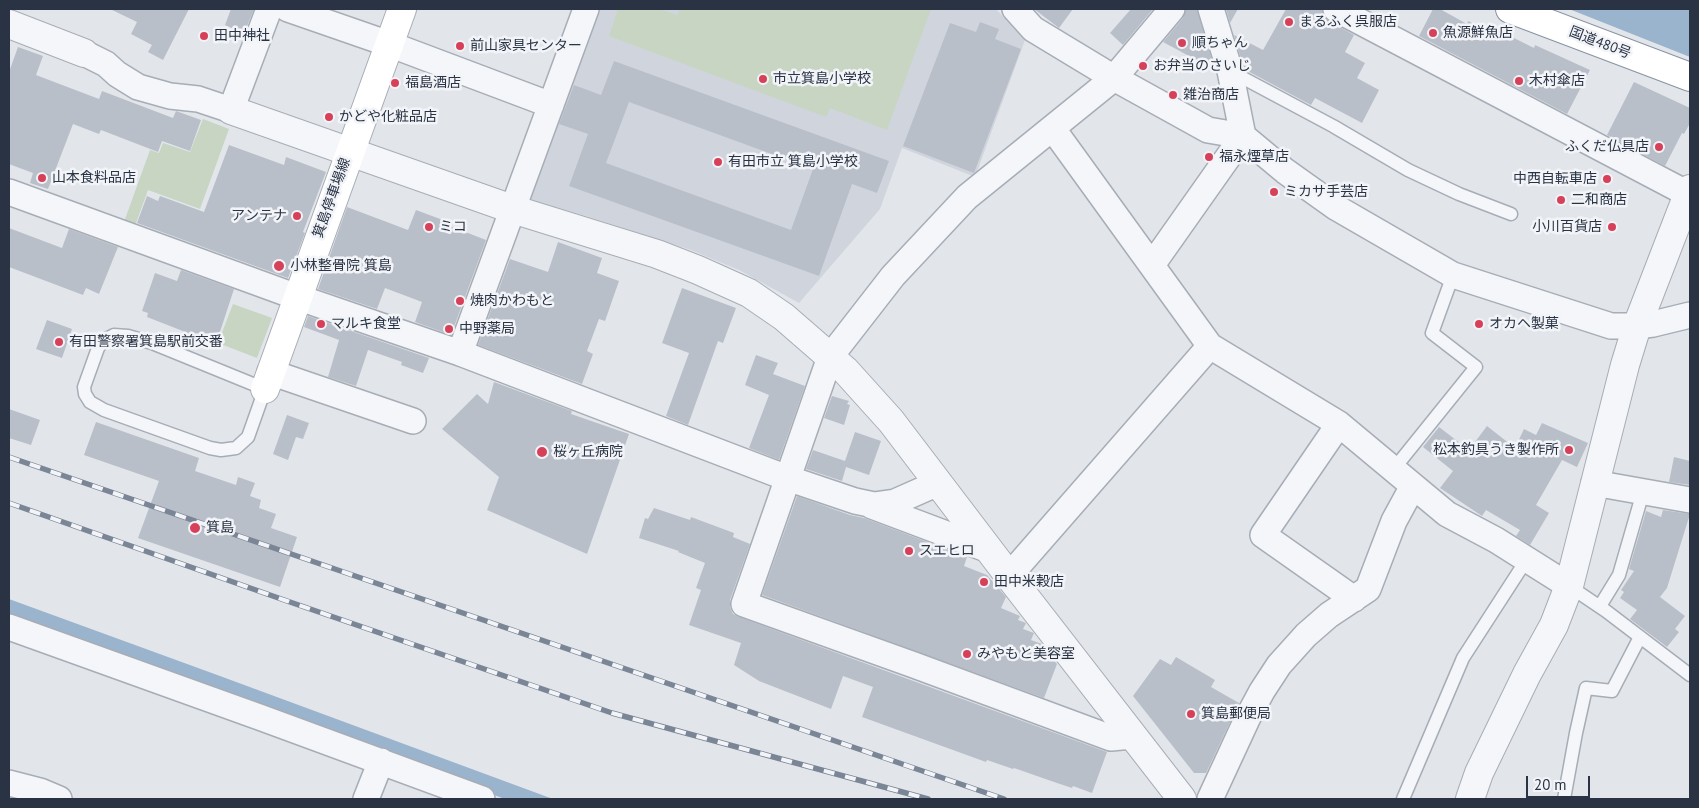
<!DOCTYPE html>
<html>
<head>
<meta charset="utf-8">
<style>
	body { margin:0 }
	#map { position:relative; width:1699px; height:808px; overflow:hidden; background:#e2e6eb; font-family:"PT Sans",sans-serif }
	canvas { display:block }
	.frame { position:absolute; inset:0; border:10px solid #293344; pointer-events:none }
	.scale { position:absolute; left:1526px; top:776px; width:64px; height:22px; box-sizing:border-box; border:2px solid #293344; border-top:0; padding-left:6px; font-size:15px; line-height:18px; white-space:nowrap; color:#293344; -webkit-text-stroke:4px #f2f4f8; paint-order:stroke }
</style>
</head>
<body>
<div id="map">
<canvas width="1699" height="808"></canvas>
<div class="frame"></div>
<div class="scale">20 m</div>
</div>
<script>
const context = document.querySelector('canvas').getContext('2d');
context.lineJoin = 'round';
function paint(path, color) { context.fillStyle = color; context.fill(path, 'evenodd'); }
const toPath = rows => new Path2D(rows.map(r => 'M' + r).join(''));
function trace(path, color, width, dash) { context.strokeStyle = color; context.lineWidth = width; context.lineCap = dash ? 'butt' : 'round'; context.setLineDash(dash || []); context.stroke(path); }
function write(font, color, halo, rows, align = 'center') {
  context.font = font + ' "PT Sans","Noto Sans JP",sans-serif'; context.lineWidth = 5; context.setLineDash([]); context.textBaseline = 'middle'; context.strokeStyle = halo; context.fillStyle = color; for (const [text, x, y, turn = 0] of rows) {
    context.save(); context.translate(x, y); context.rotate((+turn || 0) * Math.PI / 180); context.textAlign = isNaN(turn) ? turn : align; if (halo) context.strokeText(text, 0, 0); context.fillText(text, 0, 0); context.restore();
  }
}
paint(toPath([
	[595,9,996,9,1025,40,975,177,902,148,880,209,799,303,739,270,691,250,586,216,526,199]
]), '#d0d5dd');
paint(toPath([
	[618,9,660,9,677,15,680,9,931,9,887,130,830,108,826,117,609,36],
	[203,119,229,129,200,209,148,190,135,226,124,222,150,150,159,153,163,143,190,152],
	[233,304,272,318,257,358,218,343]
]), '#c7d5c2');
paint(toPath([
	[1569,9,1690,9,1690,57],
	[9,599,220,676,553,799,505,799,9,618]
]), '#9bb4cd');
paint(toPath([
	[110,9,189,9,163,60,148,52,152,45,131,34,137,22],
	[231,9,254,9,243,36,233,32,234,29,225,25],
	[1034,9,1073,9,1059,28],
	[1131,9,1153,9,1123,45,1110,33],
	[1186,9,1197,9,1215,70,1163,42,1183,18],
	[1226,9,1238,9,1230,23],
	[1286,9,1322,9,1324,16,1329,21,1354,35,1345,52,1365,63,1357,78,1379,90,1362,123,1315,98,1311,105,1244,69,1234,35,1263,50],
	[1433,9,1440,9,1467,24,1468,21,1510,41,1512,37,1534,48,1535,45,1590,70,1567,114,1419,36],
	[980,22,999,29,995,39,1021,49,974,173,903,146,950,23,976,32],
	[18,47,43,56,36,75,99,99,102,91,173,118,176,111,201,120,190,151,162,141,158,152,101,130,99,134,73,124,48,189,30,183,33,173,9,164,9,72],
	[614,61,889,161,877,193,852,184,819,276,569,186,588,134,559,124,574,85,601,95],
	[629,102,813,169,791,230,606,163],
	[1634,82,1690,108,1690,123,1684,134,1682,133,1665,166,1607,135],
	[229,145,284,165,286,157,326,172,303,232,305,233,288,278,137,223,147,196,158,201,160,196,204,212],
	[347,207,408,230,416,210,451,223,450,226,486,240,451,335,415,322,422,302,385,288,377,309,318,289],
	[9,228,62,248,69,229,118,247,99,294,86,288,83,295,9,267],
	[558,242,602,258,597,273,619,281,605,321,599,319,587,351,593,354,582,384,478,345,510,259,548,272],
	[181,270,234,289,216,344,147,317,148,313,142,311,155,273,177,281],
	[682,288,736,308,723,343,718,341,688,425,666,416,689,353,662,343],
	[308,316,429,358,423,373,401,365,402,362,368,350,356,386,328,377,339,340,304,327],
	[47,320,72,329,62,358,36,349],
	[756,355,778,363,773,374,805,386,779,460,749,448,769,395,745,385],
	[494,382,572,411,571,414,629,434,587,554,487,510,499,477,442,429,477,394,488,404],
	[832,396,849,401,847,404,850,405,844,425,824,418],
	[9,409,40,420,31,445,9,438],
	[287,415,309,423,303,439,296,437,288,460,273,454],
	[96,422,199,458,195,471,236,485,238,477,255,483,250,496,261,500,259,508,276,514,271,528,297,537,280,587,138,538,159,481,84,455],
	[1542,423,1588,443,1577,467,1562,460,1536,505,1549,513,1530,545,1516,536,1520,530,1486,510,1482,516,1440,488,1453,471,1423,447,1439,427,1469,450,1487,426,1515,448,1524,429,1536,435],
	[855,432,881,441,869,475,846,467,842,481,806,469,813,450,845,461],
	[1674,457,1690,461,1690,485,1669,482],
	[797,496,850,515,864,518,967,557,964,566,987,575,1006,597,1001,608,1020,616,1018,620,1026,623,1023,629,1034,633,1031,640,1042,644,1044,647,1044,649,1057,664,1044,698,762,595],
	[654,508,690,520,691,517,734,533,733,537,750,544,730,600,730,607,733,614,739,617,1107,752,1092,793,1073,786,1072,788,1054,782,1014,768,1013,769,987,760,986,762,862,717,873,687,843,676,831,709,759,681,734,665,741,643,689,625,701,590,696,588,705,563,678,552,679,551,639,538,645,518,648,519],
	[1663,510,1690,514,1667,588,1660,597,1685,616,1675,629,1679,632,1667,647,1630,619,1637,610,1620,598,1624,592,1621,590,1634,571,1629,569,1646,511,1661,517],
	[1176,657,1215,680,1211,687,1239,703,1206,773,1194,773,1133,696,1160,659,1171,665]
]), '#b9bfc9');
const service = toPath([
	[1230,71,1333,126,1408,170,1459,194,1511,214],
	[114,335,128,336,152,343,265,389,248,437,236,448,221,450,210,448,104,410,90,402,85,394,84,387,98,348,104,340,114,335],
	[1393,470,1476,367,1432,333,1453,275],
	[1569,586,1606,611,1690,675],
	[1600,606,1619,575,1643,492],
	[1403,799,1463,658,1527,559],
	[1564,799,1576,733,1586,688,1612,691,1640,637]
]);
const minor = toPath([
	[288,9,389,44,551,105],
	[1015,9,1033,29,1114,78,1208,130,1243,136,1285,171,1337,208,1453,275,1611,326,1637,326,1653,324,1690,315],
	[1336,9,1690,195],
	[84,53,106,64,117,74,138,87,170,96,198,99,231,110,269,9],
	[1053,129,1210,346],
	[9,192,297,297,460,353,787,478,855,501,874,505,895,502,938,483],
	[1152,265,1243,136,1230,71,1211,9],
	[460,353,586,9],
	[270,372,413,421],
	[1339,424,1263,535,1354,599],
	[1594,483,1690,500],
	[872,506,989,550],
	[1009,576,1210,346,1339,424,1447,514,1496,540,1569,586],
	[9,627,262,718,482,799],
	[1132,736,1111,738,914,665,744,604,830,357,893,276,967,197,1114,78,1172,9],
	[9,783,40,791,59,799],
	[366,799,381,761],
	[1210,799,1248,717,1262,691,1279,665,1306,635,1329,615,1368,589,1394,521,1413,486]
]);
const tertiary = toPath([
	[9,24,84,53],
	[231,110,512,209,657,254,698,270,749,293,784,317,845,370,891,421,1009,576,1182,799],
	[1470,799,1479,773,1527,674,1554,625,1569,586,1625,365,1637,326,1690,189]
]);
const secondary = toPath([
	[265,389,402,9]
]);
const trunk = toPath([
	[1510,9,1690,77]
]);
trace(service, '#a7adb6', 15);
trace(minor, '#a7adb6', 28);
trace(tertiary, '#a7adb6', 30);
trace(secondary, '#a7adb6', 30);
trace(trunk, '#8893a3', 30);
trace(service, '#f5f6f9', 12);
trace(minor, '#f5f6f9', 25);
trace(tertiary, '#f5f6f9', 28);
trace(secondary, '#fff', 28);
trace(trunk, '#fff', 28);
const rail = toPath([
	[9,457,1004,799],
	[9,503,287,601,612,713,928,799]
]);
trace(rail, '#7a8596', 5.5);
trace(rail, '#f2f4f8', 4, [11]);
for (const [x, y, r, color] of [
	[1289,22,5,"#d64059"],
	[1433,33,5,"#d64059"],
	[204,36,5,"#d64059"],
	[1182,43,5,"#d64059"],
	[460,46,5,"#d64059"],
	[1143,66,5,"#d64059"],
	[763,79,5,"#d64059"],
	[1519,81,5,"#d64059"],
	[395,83,5,"#d64059"],
	[1173,95,5,"#d64059"],
	[329,117,5,"#d64059"],
	[1659,147,5,"#d64059"],
	[1209,157,5,"#d64059"],
	[718,162,5,"#d64059"],
	[42,178,5,"#d64059"],
	[1607,179,5,"#d64059"],
	[1274,192,5,"#d64059"],
	[1561,200,5,"#d64059"],
	[297,216,5,"#d64059"],
	[429,227,5,"#d64059"],
	[1612,227,5,"#d64059"],
	[279,266,6,"#d64059"],
	[460,301,5,"#d64059"],
	[321,324,5,"#d64059"],
	[1479,324,5,"#d64059"],
	[449,329,5,"#d64059"],
	[59,342,5,"#d64059"],
	[1569,450,5,"#d64059"],
	[542,452,6,"#d64059"],
	[195,528,6,"#d64059"],
	[909,551,5,"#d64059"],
	[984,582,5,"#d64059"],
	[967,654,5,"#d64059"],
	[1191,714,5,"#d64059"]
]) { const dot = new Path2D(); dot.arc(x, y, r, 0, 2 * Math.PI); context.fillStyle = color; context.fill(dot); trace(dot, '#f2f4f8', 2); }
write('14px', '#293344', '#f2f4f8', [
	["まるふく呉服店",1299,22],
	["魚源鮮魚店",1443,33],
	["田中神社",214,36],
	["順ちゃん",1192,43],
	["前山家具センター",470,46],
	["お弁当のさいじ",1153,66],
	["市立箕島小学校",773,79],
	["木村傘店",1529,81],
	["福島酒店",405,83],
	["雑治商店",1183,95],
	["かどや化粧品店",339,117],
	["ふくだ仏具店",1649,147,"right"],
	["福永煙草店",1219,157],
	["有田市立 箕島小学校",728,162],
	["山本食料品店",52,178],
	["中西自転車店",1597,179,"right"],
	["ミカサ手芸店",1284,192],
	["二和商店",1571,200],
	["アンテナ",287,216,"right"],
	["ミコ",439,227],
	["小川百貨店",1602,227,"right"],
	["小林整骨院 箕島",290,266],
	["焼肉かわもと",470,301],
	["マルキ食堂",331,324],
	["オカヘ製菓",1489,324],
	["中野薬局",459,329],
	["有田警察署箕島駅前交番",69,342],
	["松本釣具うき製作所",1559,450,"right"],
	["桜ヶ丘病院",553,452],
	["箕島",206,528],
	["スエヒロ",919,551],
	["田中米穀店",994,582],
	["みやもと美容室",977,654],
	["箕島郵便局",1201,714]
], 'left');
write('14px', '#293344', '#f2f4f8', [
	["国道480号",1600,43,21],
	["箕島停車場線",332,198,-70]
]);
</script>
</body>
</html>
